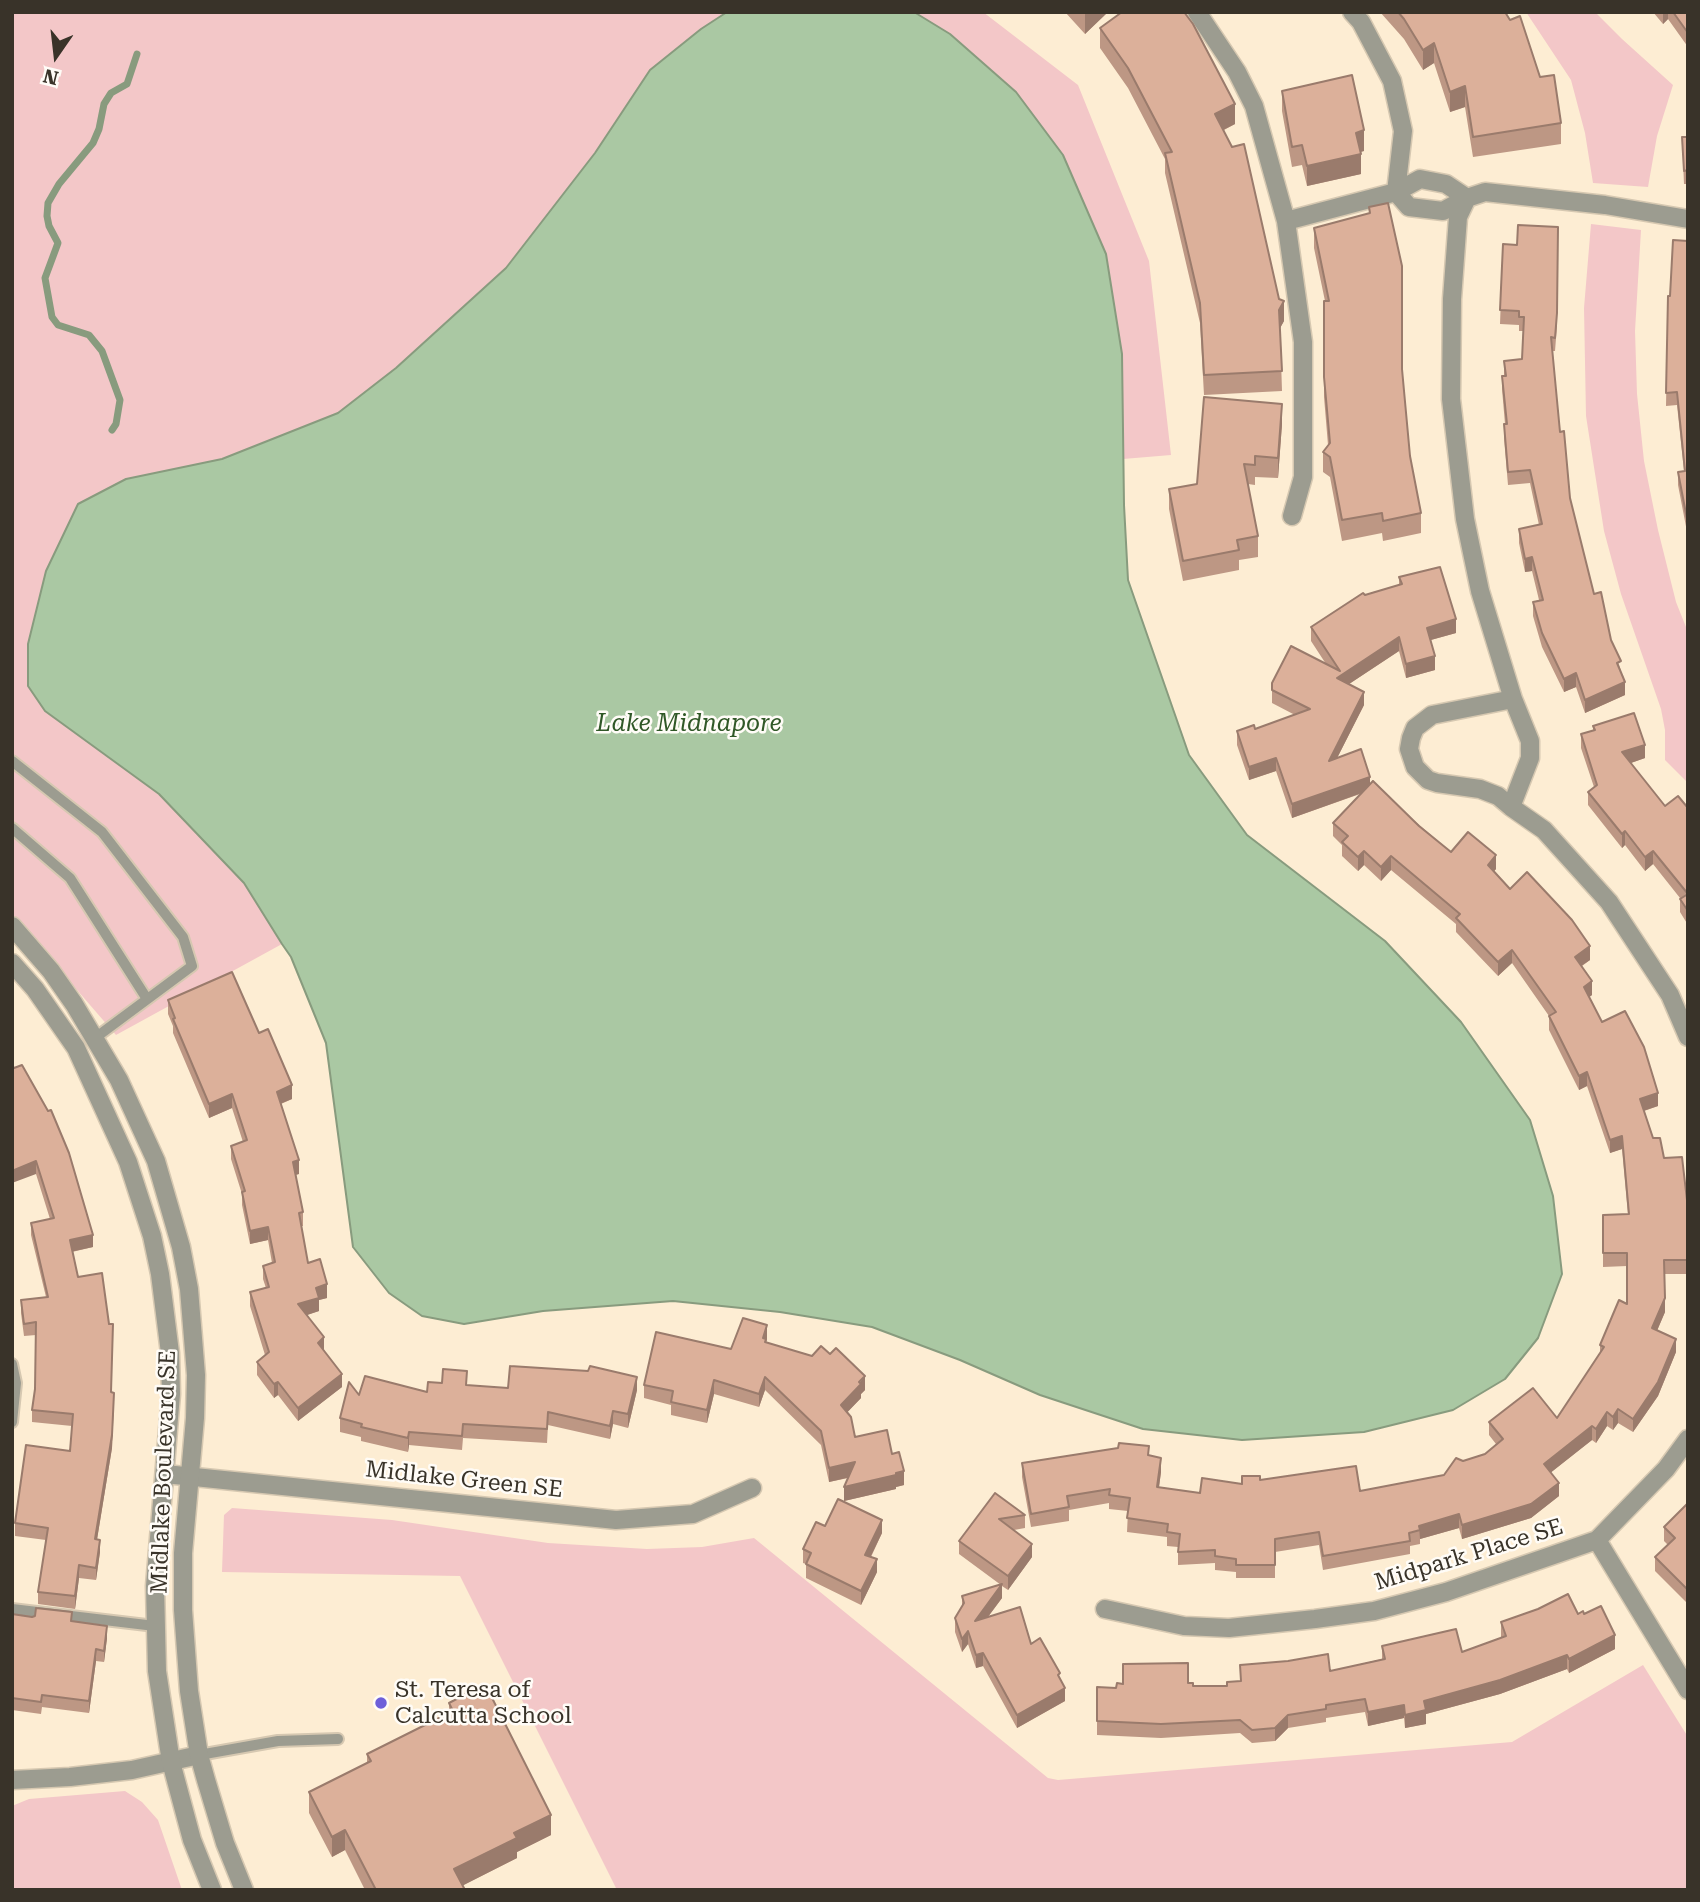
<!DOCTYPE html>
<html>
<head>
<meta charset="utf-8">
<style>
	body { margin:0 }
	#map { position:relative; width:1700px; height:1902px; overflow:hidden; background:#fdedd3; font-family:"Roboto Serif",serif }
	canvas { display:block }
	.frame { position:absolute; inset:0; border:14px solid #393329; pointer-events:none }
	.north { position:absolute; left:21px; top:21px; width:70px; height:70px; -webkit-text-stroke:5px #fffcf7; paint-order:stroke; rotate:194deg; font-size:19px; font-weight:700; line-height:28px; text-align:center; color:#393329 }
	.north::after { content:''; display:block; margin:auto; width:24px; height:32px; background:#393329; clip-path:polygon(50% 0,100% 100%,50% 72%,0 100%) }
</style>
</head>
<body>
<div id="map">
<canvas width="1700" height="1902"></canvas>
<div class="frame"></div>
<div class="north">N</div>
</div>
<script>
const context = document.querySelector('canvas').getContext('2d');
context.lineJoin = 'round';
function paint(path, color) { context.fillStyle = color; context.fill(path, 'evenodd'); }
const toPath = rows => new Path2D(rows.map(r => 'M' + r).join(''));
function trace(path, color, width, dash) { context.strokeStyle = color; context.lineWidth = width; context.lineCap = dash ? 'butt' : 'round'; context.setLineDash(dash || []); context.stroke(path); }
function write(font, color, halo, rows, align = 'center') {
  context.font = font + ' "Roboto Serif",serif'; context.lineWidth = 5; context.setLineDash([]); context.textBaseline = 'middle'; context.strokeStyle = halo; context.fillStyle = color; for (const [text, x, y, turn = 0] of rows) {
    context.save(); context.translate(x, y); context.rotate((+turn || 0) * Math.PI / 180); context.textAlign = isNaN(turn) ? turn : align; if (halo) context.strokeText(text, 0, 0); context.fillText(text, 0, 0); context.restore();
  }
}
paint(toPath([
	[12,12,727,12,701,29,650,70,595,153,506,268,396,368,338,413,222,459,126,479,45,711,159,794,244,883,282,944,116,1035,12,915],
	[914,12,983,12,1078,85,1149,261,1171,455,1123,459,1122,354,1106,254,1063,155,950,34],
	[1526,12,1595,12,1622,39,1673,85,1657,136,1648,187,1593,183,1585,133,1571,80],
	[1591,224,1641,230,1635,331,1637,394,1644,461,1658,530,1676,602,1688,632,1688,783,1665,760,1665,730,1661,709,1621,594,1604,531,1586,416,1584,308],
	[232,1508,392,1520,548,1543,647,1549,702,1547,754,1538,1048,1778,1058,1780,1512,1742,1643,1665,1688,1737,1688,1890,617,1890,460,1576,222,1572,224,1515],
	[125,1791,142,1802,158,1820,182,1890,12,1890,12,1806,29,1799]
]), '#f3c7c8');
const water = toPath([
	[727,12,914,12,950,34,1016,92,1063,155,1106,254,1122,354,1124,505,1128,580,1189,755,1247,835,1385,941,1461,1022,1530,1120,1553,1196,1562,1274,1538,1338,1505,1379,1453,1410,1364,1432,1242,1440,1143,1429,1040,1395,960,1360,872,1327,780,1312,673,1301,543,1311,464,1324,422,1316,389,1293,353,1247,326,1043,291,957,282,944,244,883,159,794,45,711,28,686,28,644,46,571,78,504,126,479,222,459,338,413,396,368,506,268,595,153,650,70,701,29,727,12]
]);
paint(water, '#aac8a3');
trace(water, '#889b7e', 2);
trace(toPath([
	[112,430,116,424,120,400,102,351,89,335,58,325,52,317,45,278,58,243,49,226,47,216,48,203,59,184,93,143,99,129,104,104,111,93,127,84,137,54]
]), '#889b7e', 7);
const service = toPath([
	[12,761,102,832,183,937,192,966,95,1038],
	[12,828,70,878,147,999],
	[12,1364,16,1383,12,1422],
	[12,1609,155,1626],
	[199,1755,278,1741,338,1739]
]);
const minor = toPath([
	[1197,12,1237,72,1254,106,1286,221,1303,342,1303,477,1292,516],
	[1688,219,1605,205,1485,192,1467,198,1458,217,1452,299,1451,399,1465,519,1480,591,1513,699,1530,741,1530,758,1511,807,1544,830,1609,902,1670,995,1688,1037],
	[1286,221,1396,192,1420,179,1446,184,1467,198,1443,211,1409,207,1396,192,1403,131,1392,81,1361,22,1352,12],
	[1511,807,1498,796,1480,789,1437,783,1428,780,1415,767,1409,749,1411,738,1415,728,1432,715,1513,699],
	[1688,1439,1666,1469,1597,1540,1688,1690],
	[165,1474,616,1520,693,1514,752,1488],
	[1105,1609,1184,1626,1229,1628,1315,1619,1374,1611,1446,1592,1597,1540],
	[12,1780,70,1777,132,1770,199,1755]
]);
const tertiary = toPath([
	[12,926,51,971,74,1004,119,1080,156,1161,181,1247,189,1289,196,1375,195,1418,183,1553,183,1610,189,1691,199,1755,206,1780,225,1843,244,1890],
	[12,963,35,989,76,1048,128,1162,152,1236,160,1274,170,1353,171,1394,155,1586,157,1671,171,1762,192,1840,212,1890]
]);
trace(service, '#d6c8b1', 14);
trace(minor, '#d6c8b1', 21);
trace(tertiary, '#d6c8b1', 21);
trace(service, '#9c9c90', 10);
trace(minor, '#9c9c90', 18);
trace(tertiary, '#9c9c90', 18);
paint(toPath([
	[1065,12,1108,12,1085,34],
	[1380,12,1505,12,1540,77,1561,123,1561,144,1473,157,1465,107,1450,112,1434,63,1423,70,1404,39],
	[1653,12,1688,12,1688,47,1668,19,1663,24],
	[1100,28,1235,124,1224,130,1284,321,1280,328,1282,391,1204,395,1200,323,1165,173,1165,159,1128,88,1100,48],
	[1282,91,1364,151,1360,152,1361,174,1307,186,1302,165,1292,167,1282,111],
	[1682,137,1688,137,1688,184,1684,184],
	[1369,207,1402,369,1410,456,1421,513,1421,533,1383,541,1382,533,1342,541,1330,477,1323,472,1323,452,1328,445,1324,397,1324,301,1325,301,1314,248,1314,228,1369,213],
	[1688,241,1688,537,1678,485,1678,472,1684,471,1677,405,1666,406,1668,296,1670,296],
	[1503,244,1557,326,1555,351,1552,351,1560,432,1570,498,1594,594,1611,640,1621,671,1625,695,1585,713,1576,687,1564,692,1542,647,1533,616,1533,602,1539,600,1532,571,1525,572,1519,543,1519,529,1539,525,1530,483,1508,485,1504,438,1504,424,1505,424,1502,389,1502,376,1504,376,1504,361,1522,359,1523,331,1519,331,1519,325,1500,324],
	[1282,424,1278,478,1255,477,1255,485,1248,484,1258,536,1258,557,1239,560,1239,570,1183,581,1169,509,1169,489,1197,484],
	[1399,577,1456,633,1431,640,1435,670,1406,678,1399,651,1349,684,1364,705,1337,758,1370,783,1451,852,1496,869,1494,871,1510,889,1590,960,1582,966,1592,995,1589,997,1602,1022,1658,1106,1644,1111,1653,1138,1688,1209,1688,1274,1664,1274,1665,1312,1657,1331,1676,1352,1658,1396,1633,1432,1618,1423,1613,1430,1607,1426,1596,1443,1592,1440,1551,1472,1559,1496,1531,1518,1462,1539,1459,1528,1420,1539,1420,1544,1410,1546,1410,1554,1323,1570,1319,1545,1275,1552,1275,1578,1236,1578,1236,1572,1215,1570,1215,1563,1178,1565,1178,1547,1167,1546,1167,1537,1127,1532,1128,1511,1109,1509,1109,1503,1069,1510,1069,1521,1031,1527,1022,1477,1022,1463,1149,1455,1161,1472,1159,1487,1200,1493,1260,1480,1360,1491,1444,1475,1463,1461,1485,1454,1496,1444,1489,1435,1489,1422,1557,1418,1600,1353,1600,1345,1627,1304,1627,1266,1603,1267,1603,1215,1628,1215,1622,1149,1610,1153,1587,1086,1579,1090,1549,1030,1549,1016,1512,963,1498,976,1456,932,1456,924,1391,870,1381,881,1364,865,1358,871,1342,856,1342,845,1333,836,1333,823,1360,794,1292,818,1276,771,1249,780,1237,745,1237,731,1255,729,1295,715,1272,703,1272,683,1326,664,1311,641,1311,627,1365,595,1399,585],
	[1593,726,1645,758,1631,763,1665,806,1688,808,1688,925,1680,912,1680,898,1653,864,1645,871,1625,845,1622,848,1588,805,1588,792,1594,787,1581,748,1581,734,1593,730],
	[168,1000,259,1033,292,1099,281,1104,299,1174,296,1175,303,1212,303,1226,301,1226,308,1263,327,1298,319,1300,319,1311,307,1315,342,1387,298,1421,278,1395,274,1398,257,1375,257,1362,265,1355,250,1306,250,1292,266,1288,263,1279,263,1266,272,1263,268,1240,250,1244,242,1205,242,1194,231,1159,231,1146,243,1142,232,1108,209,1118,173,1033,173,1026,168,1014],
	[12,1065,93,1247,72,1252,78,1277,114,1405,112,1448,97,1539,100,1552,96,1580,79,1578,75,1609,38,1604,38,1592,46,1540,15,1536,15,1523,70,1451,72,1426,32,1422,32,1410,35,1389,36,1335,24,1336,21,1313,21,1300,46,1297,31,1235,31,1223,50,1219,36,1174],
	[767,1338,766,1343,865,1390,861,1394,861,1398,847,1412,855,1437,892,1454,904,1485,896,1487,896,1489,844,1501,848,1478,829,1482,821,1445,765,1390,759,1407,714,1394,707,1423,671,1415,671,1405,644,1398,644,1385,731,1349],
	[467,1385,508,1388,637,1390,628,1428,613,1424,610,1439,548,1425,547,1443,463,1438,462,1450,409,1445,408,1452,361,1441,361,1437,340,1432,340,1418,359,1395,427,1392],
	[995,1493,1025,1515,1025,1528,1014,1530,1032,1557,1008,1590,1002,1586,1002,1598,988,1617,1031,1644,1060,1679,1065,1701,1017,1728,983,1666,976,1668,968,1644,962,1652,955,1632,955,1618,962,1607,962,1596,1001,1585,959,1554,959,1541],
	[1688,1503,1688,1604,1655,1571,1655,1557,1668,1545,1664,1541,1664,1527],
	[825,1526,882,1533,871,1557,877,1572,861,1605,806,1578,806,1564,803,1563,803,1549],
	[12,1614,72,1621,107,1638,104,1662,96,1661,89,1713,42,1707,41,1714,12,1710],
	[1578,1614,1584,1614,1615,1649,1569,1673,1567,1669,1500,1694,1426,1714,1426,1724,1405,1728,1404,1718,1368,1726,1365,1712,1326,1718,1326,1722,1288,1728,1275,1741,1252,1743,1240,1733,1161,1738,1097,1735,1097,1687,1116,1688,1188,1683,1193,1686,1227,1686,1240,1681,1240,1665,1330,1671,1382,1659,1382,1646,1462,1652,1501,1638,1501,1622],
	[449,1703,551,1835,517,1852,517,1858,463,1885,465,1890,365,1890,345,1850,332,1857,309,1813,309,1792,367,1763,367,1754,449,1713]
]), '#bd9784');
paint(toPath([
	[1087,12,1108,12,1085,34,1085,14],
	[1663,12,1668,12,1668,19,1663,24],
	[1434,43,1434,63,1423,70,1423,50],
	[1465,86,1465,107,1450,112,1450,92],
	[1235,104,1235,124,1215,134,1215,114],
	[1364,130,1364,151,1356,153,1356,133],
	[1361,154,1361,174,1307,186,1307,166],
	[1284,301,1284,321,1279,330,1279,310],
	[1282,404,1282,424,1278,478,1278,458],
	[1532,557,1532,571,1525,572,1525,559],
	[1456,619,1456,633,1427,641,1427,628],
	[1399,637,1399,651,1337,692,1337,678],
	[1435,656,1435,670,1406,678,1406,664],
	[1576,673,1576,687,1564,692,1564,679],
	[1625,682,1625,695,1585,713,1585,700],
	[1364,692,1364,705,1329,774,1329,761],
	[1645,745,1645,758,1622,766,1622,752],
	[1276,758,1276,771,1249,780,1249,767],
	[1370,777,1370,790,1292,818,1292,804],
	[1625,831,1625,845,1622,848,1622,834],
	[1364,851,1364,865,1358,871,1358,857],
	[1653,851,1653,864,1645,871,1645,857],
	[1496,855,1496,869,1488,878,1488,865],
	[1391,856,1391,870,1381,881,1381,867],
	[1590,946,1590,960,1575,970,1575,957],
	[1512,950,1512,963,1498,976,1498,962],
	[1592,981,1592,995,1584,1001,1584,987],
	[1587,1072,1587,1086,1579,1090,1579,1076],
	[292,1085,292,1099,277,1105,277,1092],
	[1658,1093,1658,1106,1640,1112,1640,1099],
	[232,1094,232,1108,209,1118,209,1104],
	[1622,1136,1622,1149,1610,1153,1610,1140],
	[299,1160,299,1174,293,1175,293,1162],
	[36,1161,36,1174,12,1183,12,1171],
	[268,1227,268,1240,250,1244,250,1231],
	[93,1235,93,1247,70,1252,70,1240],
	[327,1284,327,1298,319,1300,319,1311,298,1318,298,1304,316,1288],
	[1665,1298,1665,1312,1652,1342,1652,1328],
	[767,1325,767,1338,766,1344,763,1338],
	[324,1337,324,1351,318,1343],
	[1676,1339,1676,1352,1658,1396,1633,1432,1633,1419],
	[342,1374,342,1387,298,1421,298,1408],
	[865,1376,865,1390,861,1394,861,1398,841,1419,841,1405],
	[637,1377,637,1390,628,1428,628,1414],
	[765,1377,765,1390,759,1407,759,1394],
	[714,1380,714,1394,707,1423,707,1410],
	[278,1382,278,1395,274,1398,274,1384],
	[114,1393,112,1448,95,1552,95,1539],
	[1618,1409,1618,1423,1613,1430,1613,1417],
	[613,1411,613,1424,610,1439,610,1426],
	[1607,1412,1607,1426,1596,1443,1596,1429],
	[1592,1426,1592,1440,1544,1478,1544,1464],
	[409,1432,409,1445,408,1452,408,1438],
	[1161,1458,1161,1472,1157,1501,1157,1487],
	[855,1462,855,1476,829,1482,829,1468],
	[904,1471,904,1485,896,1487,896,1489,844,1501,844,1487],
	[1559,1483,1559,1496,1531,1518,1462,1539,1462,1525],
	[1459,1514,1459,1528,1420,1539,1419,1526],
	[882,1520,882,1533,865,1568,865,1555],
	[100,1540,100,1552,96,1580,96,1568],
	[1032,1544,1032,1557,1008,1590,1008,1576],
	[877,1559,877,1572,861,1605,861,1591],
	[79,1565,79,1578,75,1609,75,1596],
	[1002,1584,1002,1598,975,1634,975,1621],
	[107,1626,107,1638,104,1662,104,1651],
	[968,1631,968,1644,962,1652,962,1639],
	[1615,1635,1615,1649,1569,1673,1569,1659],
	[96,1649,96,1661,89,1713,89,1701],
	[983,1653,983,1666,976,1668,976,1655],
	[1567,1655,1567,1669,1500,1694,1426,1714,1426,1724,1405,1728,1405,1715,1424,1701],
	[1065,1688,1065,1701,1017,1728,1017,1715],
	[1404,1705,1404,1718,1368,1726,1368,1712],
	[1288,1715,1288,1728,1275,1741,1275,1728],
	[551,1815,551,1835,517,1852,517,1858,454,1890,454,1869,514,1833],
	[345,1830,345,1850,332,1857,332,1837]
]), '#9a7b6c');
const building = toPath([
	[1122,12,1184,12,1193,24,1235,104,1215,114,1232,147,1244,144,1279,299,1284,301,1279,310,1282,371,1204,375,1200,303,1165,153,1172,152,1128,68,1100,28,1122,12],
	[1398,12,1505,12,1510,20,1520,16,1540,77,1554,75,1561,123,1473,137,1465,86,1450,92,1434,43,1423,50,1404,19,1398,12],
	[1673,12,1688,12,1688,33,1673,12],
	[1352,75,1364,130,1356,133,1361,154,1307,166,1302,145,1292,147,1282,91,1352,75],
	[1682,137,1688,137,1688,170,1684,171,1682,137],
	[1388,203,1402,266,1402,369,1410,456,1421,513,1383,521,1382,513,1342,520,1330,457,1323,452,1330,443,1324,377,1324,301,1329,301,1314,228,1370,213,1369,207,1388,203],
	[1518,225,1558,227,1557,313,1555,338,1551,337,1560,432,1564,431,1570,498,1594,594,1601,592,1611,640,1621,661,1617,663,1625,682,1585,700,1576,673,1564,679,1542,633,1533,602,1543,600,1532,557,1525,559,1519,529,1542,524,1530,470,1508,472,1504,424,1507,424,1502,376,1506,376,1504,361,1522,359,1524,317,1519,317,1519,311,1500,310,1503,244,1517,245,1518,225],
	[1673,240,1688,241,1688,524,1678,472,1685,471,1677,392,1666,393,1668,296,1670,296,1673,240],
	[1204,397,1282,404,1278,458,1255,456,1255,465,1244,464,1258,536,1237,540,1239,550,1183,561,1169,489,1197,484,1204,397],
	[1440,567,1456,619,1427,628,1435,656,1406,664,1399,637,1337,678,1364,692,1329,761,1361,749,1370,777,1292,804,1276,758,1249,767,1237,731,1254,725,1255,729,1310,709,1272,690,1272,683,1291,646,1340,671,1311,627,1363,593,1365,595,1402,584,1399,577,1440,567],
	[1634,713,1645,745,1622,752,1665,806,1678,796,1688,808,1688,911,1680,899,1688,894,1653,851,1645,857,1625,831,1622,834,1588,792,1597,785,1581,734,1595,730,1593,726,1634,713],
	[1373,781,1419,826,1451,852,1468,832,1496,855,1488,865,1510,889,1527,872,1572,920,1590,946,1575,957,1592,981,1584,987,1602,1022,1625,1011,1644,1047,1658,1093,1640,1099,1653,1138,1660,1138,1664,1158,1682,1157,1688,1209,1688,1260,1664,1260,1665,1298,1652,1328,1676,1339,1658,1382,1633,1419,1618,1409,1613,1417,1607,1412,1596,1429,1592,1426,1544,1464,1559,1483,1531,1504,1462,1525,1459,1514,1419,1526,1420,1530,1409,1533,1410,1541,1323,1556,1319,1532,1275,1539,1275,1565,1236,1565,1236,1559,1215,1556,1215,1550,1178,1552,1180,1534,1167,1532,1168,1524,1127,1518,1130,1498,1109,1495,1110,1489,1067,1496,1069,1507,1031,1514,1022,1463,1118,1448,1119,1443,1149,1446,1148,1455,1161,1458,1157,1487,1200,1493,1202,1478,1242,1484,1242,1476,1260,1476,1260,1480,1356,1466,1360,1491,1444,1475,1456,1458,1463,1461,1485,1454,1503,1439,1489,1422,1533,1388,1557,1418,1604,1347,1600,1345,1619,1300,1627,1304,1627,1253,1603,1253,1603,1215,1629,1214,1622,1136,1610,1140,1587,1072,1579,1076,1549,1016,1556,1012,1512,950,1498,962,1456,918,1460,914,1391,856,1381,867,1364,851,1358,857,1342,842,1348,836,1333,823,1373,781],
	[232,972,259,1033,268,1029,292,1085,277,1092,299,1160,293,1162,303,1212,299,1213,308,1263,320,1259,327,1284,316,1288,319,1298,298,1304,324,1337,318,1343,342,1374,298,1408,278,1382,274,1384,257,1362,269,1352,250,1292,269,1287,263,1266,275,1262,268,1227,250,1231,242,1192,245,1191,231,1146,247,1140,232,1094,209,1104,173,1019,175,1018,168,1000,232,972],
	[12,1065,14,1068,22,1065,48,1111,51,1110,69,1153,93,1235,70,1240,78,1277,102,1273,109,1324,113,1324,111,1392,114,1393,112,1435,95,1539,100,1540,96,1568,79,1565,75,1596,38,1592,48,1528,15,1523,26,1445,70,1451,73,1414,32,1410,35,1389,36,1322,24,1324,21,1300,48,1297,31,1223,54,1218,36,1161,12,1171,12,1065],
	[743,1318,767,1325,763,1338,766,1339,765,1342,812,1356,821,1346,830,1354,836,1348,865,1376,859,1382,861,1384,841,1405,851,1417,855,1437,887,1430,892,1454,899,1452,904,1471,896,1473,896,1475,844,1487,855,1462,829,1468,821,1431,765,1377,759,1394,714,1380,707,1410,671,1402,673,1391,644,1385,656,1332,731,1349,743,1318],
	[510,1366,588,1371,590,1366,637,1377,628,1414,613,1411,610,1426,548,1412,547,1429,463,1424,462,1436,409,1432,408,1438,361,1427,362,1424,340,1418,349,1382,359,1395,365,1376,427,1392,428,1382,442,1383,443,1369,467,1371,466,1385,508,1388,510,1366],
	[995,1493,1025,1515,999,1519,1032,1544,1008,1576,959,1541,995,1493],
	[838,1499,882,1520,865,1555,877,1559,861,1591,806,1564,811,1553,803,1549,816,1522,825,1526,838,1499],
	[1688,1503,1688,1590,1655,1557,1675,1538,1664,1527,1688,1503],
	[1002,1584,975,1621,1020,1607,1031,1644,1040,1638,1060,1673,1058,1675,1065,1688,1017,1715,983,1653,976,1655,968,1631,962,1639,955,1618,964,1603,962,1596,1002,1584],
	[1568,1594,1578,1614,1583,1611,1584,1614,1601,1606,1615,1635,1569,1659,1567,1655,1500,1680,1424,1701,1426,1710,1405,1715,1404,1705,1368,1712,1365,1699,1326,1705,1326,1709,1288,1715,1275,1728,1252,1730,1240,1720,1161,1724,1097,1721,1097,1687,1116,1688,1117,1683,1123,1684,1123,1664,1188,1663,1188,1683,1193,1683,1193,1686,1227,1686,1227,1682,1241,1681,1240,1665,1288,1661,1328,1654,1330,1671,1385,1659,1382,1646,1456,1629,1462,1652,1506,1636,1501,1622,1538,1609,1568,1594],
	[36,1608,72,1612,71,1621,107,1626,104,1651,96,1649,89,1701,42,1695,41,1702,12,1698,12,1614,32,1617,35,1616,36,1608],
	[485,1684,551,1815,514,1833,517,1838,454,1869,465,1890,376,1890,345,1830,332,1837,309,1792,371,1761,367,1754,453,1711,449,1703,485,1684]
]);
paint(building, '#dcb09a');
trace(building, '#9a7b6c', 2);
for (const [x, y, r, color] of [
	[381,1703,7,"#6d5fd9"]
]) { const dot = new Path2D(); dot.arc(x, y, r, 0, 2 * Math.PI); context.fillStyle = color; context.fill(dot); trace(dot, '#fffcf7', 2.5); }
write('23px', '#393329', '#fffcf7', [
	["Midlake Boulevard SE",164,1472,-88],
	["Midlake Green SE",464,1480,6],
	["Midpark Place SE",1469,1555,-17]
]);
write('23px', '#393329', '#fffcf7', [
	["St. Teresa of",395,1690],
	["Calcutta School",395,1716]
], 'left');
write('italic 24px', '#305827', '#fffcf7', [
	["Lake Midnapore",689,724]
]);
</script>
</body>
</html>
